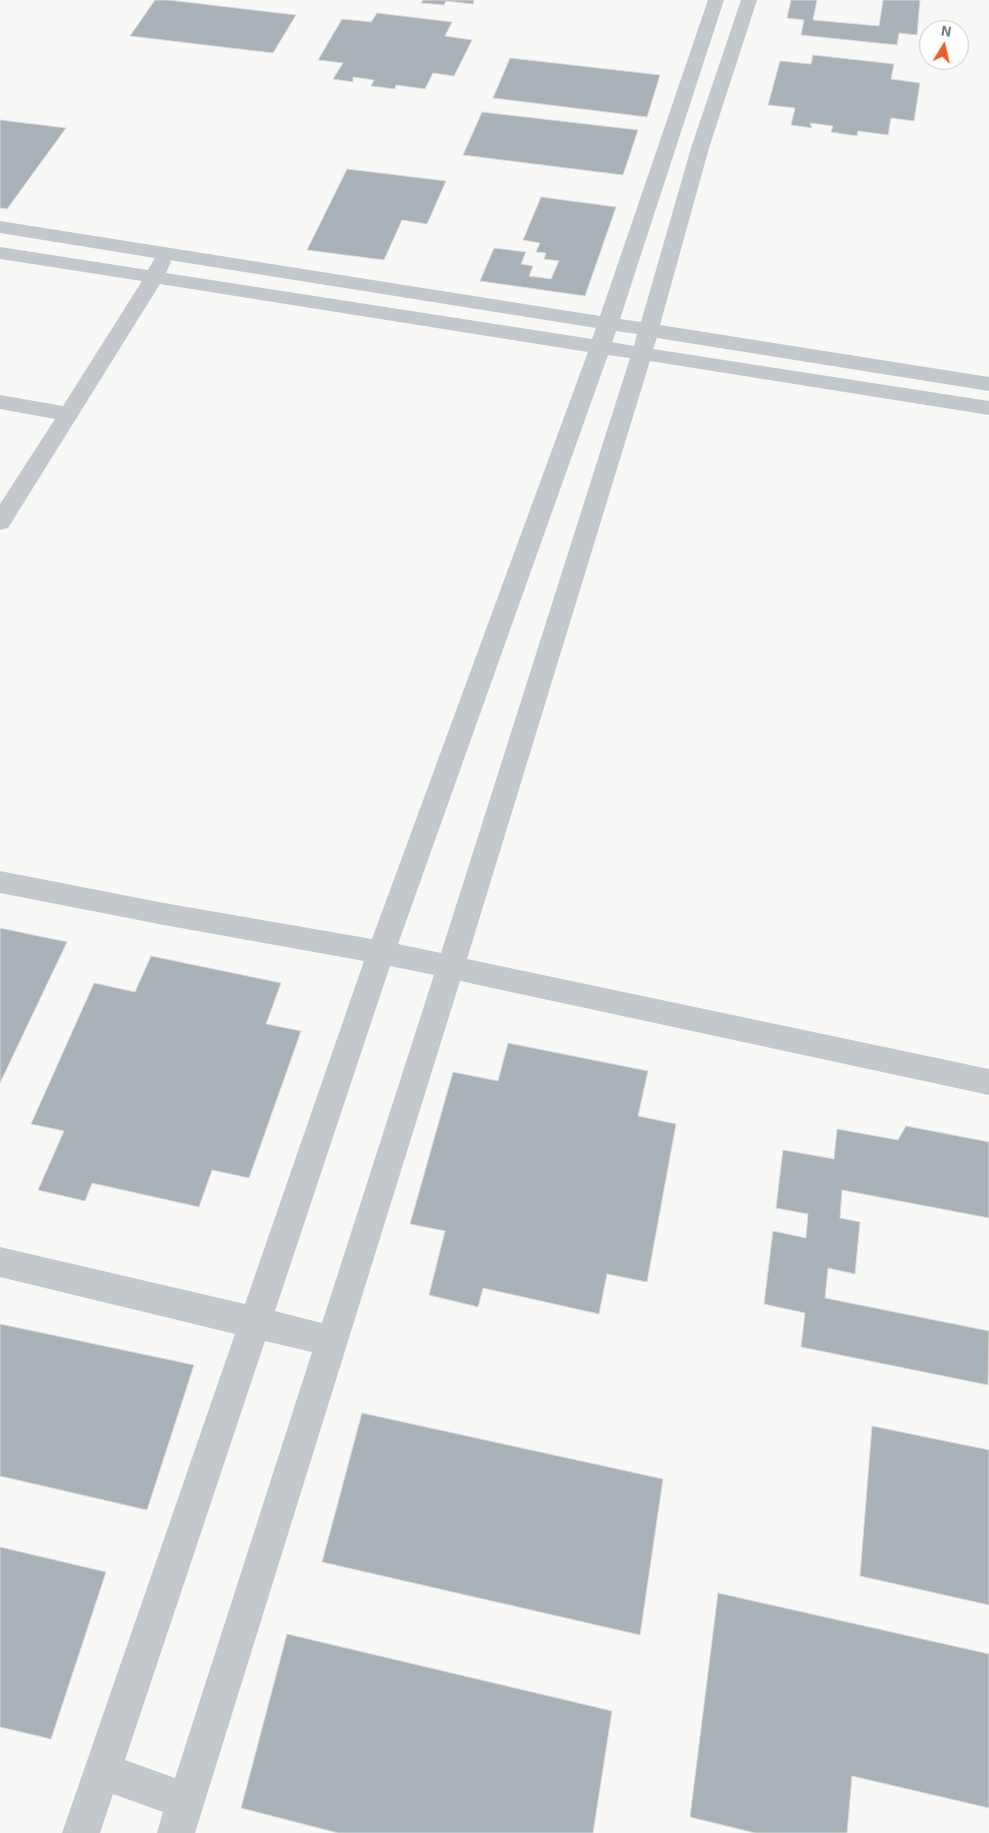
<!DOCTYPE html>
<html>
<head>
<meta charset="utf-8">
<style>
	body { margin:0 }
	#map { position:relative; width:989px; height:1833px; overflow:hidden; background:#f8f9f6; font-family:"Exo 2",sans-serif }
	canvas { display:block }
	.north { position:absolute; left:919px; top:20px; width:50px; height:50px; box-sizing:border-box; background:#fff; border:1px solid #c2c9cf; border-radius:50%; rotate:9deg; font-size:14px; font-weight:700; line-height:20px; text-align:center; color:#678 }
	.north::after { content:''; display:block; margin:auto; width:18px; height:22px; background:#eb5d24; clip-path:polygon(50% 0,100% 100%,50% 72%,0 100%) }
</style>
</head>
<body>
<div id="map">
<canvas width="989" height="1833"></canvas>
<div class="north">N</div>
</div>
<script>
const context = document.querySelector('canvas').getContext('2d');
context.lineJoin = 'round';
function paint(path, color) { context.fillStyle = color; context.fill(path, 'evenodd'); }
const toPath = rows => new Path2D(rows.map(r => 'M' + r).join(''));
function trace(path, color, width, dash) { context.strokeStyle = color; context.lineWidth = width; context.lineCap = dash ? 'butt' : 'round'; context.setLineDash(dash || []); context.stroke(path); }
const building = toPath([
	[155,0,168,0,296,15,273,53,130,36,155,0],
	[423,0,474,0,473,4,446,1,444,5,421,3,423,0],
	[791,0,817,0,813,20,879,26,883,0,920,0,917,35,899,33,897,45,801,35,804,20,787,18,791,0],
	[377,13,452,22,445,36,472,40,454,76,433,73,425,89,396,85,395,89,371,86,374,80,353,77,353,82,333,79,343,63,318,60,342,19,371,22,377,13],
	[813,55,894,64,891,79,920,83,914,121,891,118,888,135,858,131,857,136,831,132,833,126,810,123,812,128,791,125,795,108,768,105,780,61,811,64,813,55],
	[510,58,660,75,647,117,493,98,510,58],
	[482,112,638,130,623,175,463,155,482,112],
	[0,120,66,128,7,209,0,208,0,120],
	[347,169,446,181,427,224,402,220,384,260,307,250,347,169],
	[541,197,616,207,585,296,480,281,494,248,526,252,521,264,533,266,529,276,551,279,559,261,544,259,546,253,536,252,540,243,523,240,541,197],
	[0,928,67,942,0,1083,0,928],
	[151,956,281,983,266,1024,301,1031,249,1178,212,1170,199,1207,92,1183,85,1201,38,1190,64,1131,31,1124,94,983,135,992,151,956],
	[508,1043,648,1071,638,1116,676,1124,647,1282,607,1274,599,1314,483,1288,478,1307,429,1295,445,1231,410,1224,453,1072,498,1081,508,1043],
	[906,1126,989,1142,989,1218,842,1190,840,1218,860,1222,855,1274,828,1268,825,1298,989,1331,988,1385,801,1347,805,1313,764,1304,773,1231,806,1238,808,1214,776,1208,783,1150,834,1159,837,1129,898,1140,906,1126],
	[0,1324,194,1365,147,1510,0,1476,0,1324],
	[362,1413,663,1479,640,1635,322,1562,362,1413],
	[872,1426,989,1450,989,1605,860,1576,872,1426],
	[0,1547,106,1572,51,1739,0,1727,0,1547],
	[718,1593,989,1654,989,1808,852,1776,847,1833,755,1833,690,1817,718,1593],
	[287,1634,612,1711,593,1833,338,1833,241,1808,287,1634]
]);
paint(building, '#a9b1b9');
trace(building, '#dadad8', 1);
paint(toPath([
	[708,0,724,0,620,319,641,322,691,148,741,0,757,0,709,148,660,325,989,377,989,391,657,338,653,349,989,401,989,415,650,361,467,959,989,1069,989,1095,460,981,195,1833,157,1833,163,1812,113,1794,100,1833,62,1833,235,1334,0,1277,0,1247,245,1304,364,961,164,925,0,893,0,871,164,903,372,939,588,352,160,284,8,528,0,530,0,504,55,419,0,409,0,395,63,406,142,281,0,259,0,247,148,270,155,258,0,233,0,221,600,316,708,0],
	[169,260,596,328,592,339,166,273,171,262,169,260],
	[616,331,637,334,634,346,612,342,616,331],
	[608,355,630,358,441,953,398,944,608,355],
	[390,966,434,975,322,1323,275,1311,390,966],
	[265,1341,312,1352,175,1778,125,1760,265,1341]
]), '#c3c8cc');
</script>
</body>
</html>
